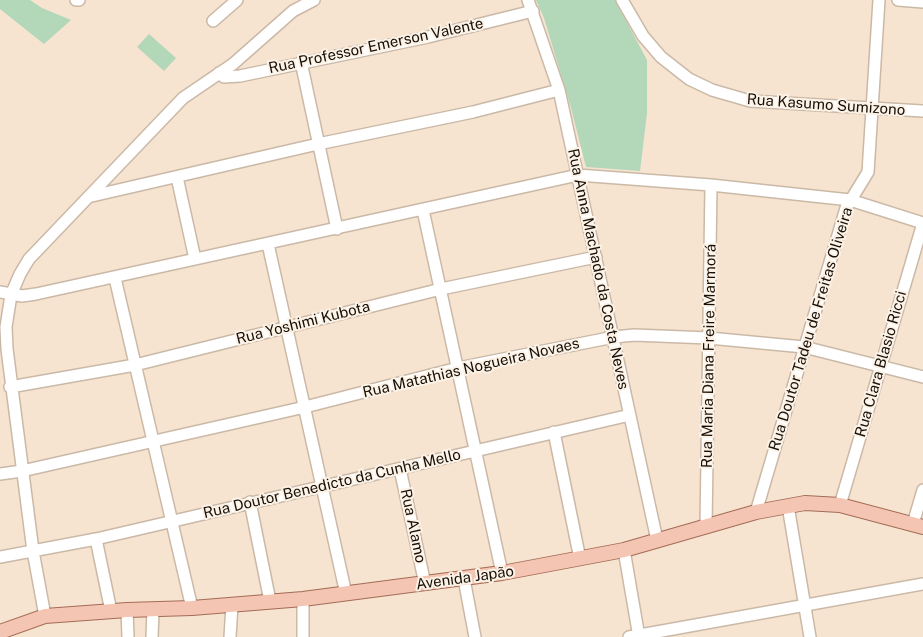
<!DOCTYPE html>
<html>
<head>
<meta charset="utf-8">
<style>
	body { margin:0 }
	canvas { display:block; background:#f6e3d0 }
</style>
</head>
<body>
<canvas width="923" height="637"></canvas>
<script>
const context = document.querySelector('canvas').getContext('2d');
context.lineJoin = 'round';
function paint(path, color) { context.fillStyle = color; context.fill(path, 'evenodd'); }
const toPath = rows => new Path2D(rows.map(r => 'M' + r).join(''));
function trace(path, color, width, dash) { context.strokeStyle = color; context.lineWidth = width; context.lineCap = dash ? 'butt' : 'round'; context.setLineDash(dash || []); context.stroke(path); }
function write(font, color, halo, rows, align = 'center') {
  context.font = font + ' "Public Sans",sans-serif'; context.lineWidth = 4; context.setLineDash([]); context.textBaseline = 'middle'; context.strokeStyle = halo; context.fillStyle = color; for (const [text, x, y, turn = 0] of rows) {
    context.save(); context.translate(x, y); context.rotate((+turn || 0) * Math.PI / 180); context.textAlign = isNaN(turn) ? turn : align; if (halo) context.strokeText(text, 0, 0); context.fillText(text, 0, 0); context.restore();
  }
}
paint(toPath([
	[0,0,30,0,42,8,71,20,44,44,0,9],
	[536,0,615,0,647,60,647,113,640,171,586,167,571,108,544,18],
	[149,34,176,58,164,71,137,47]
]), '#b3d7b9');
const minor = toPath([
	[76,0,79,0],
	[528,0,559,90,657,540],
	[622,0,643,36,661,57,689,79,712,90,750,101,923,111],
	[898,0,923,2],
	[213,21,237,0],
	[301,62,337,229],
	[219,73,224,77,240,76,428,37,533,11],
	[177,177,195,259],
	[92,196,318,144,473,112,559,90],
	[423,210,502,573],
	[268,244,346,594],
	[115,278,192,608],
	[0,292,22,296,36,294,578,175,711,185,850,200,923,223],
	[10,387,135,365,441,289,596,257],
	[554,432,580,559],
	[400,469,425,584],
	[0,474,22,471,305,407,458,368,614,337,634,335,709,338,804,347,923,377],
	[250,502,270,601],
	[840,505,923,223],
	[788,506,810,637],
	[756,512,846,208,868,172,879,0],
	[913,524,923,490],
	[706,527,711,185],
	[96,539,111,611],
	[624,550,639,637],
	[0,557,96,539,630,415],
	[464,579,475,637],
	[303,599,303,637],
	[127,610,128,637],
	[45,616,33,551,7,349,6,327,11,295,20,274,29,259,183,98,233,64,293,11,314,0],
	[152,637,153,610],
	[230,637,232,605],
	[629,637,923,584]
]);
const major = toPath([
	[0,632,45,616,127,610,192,608,303,599,502,573,624,550,756,512,805,503,840,505,923,527]
]);
trace(minor, '#cbb9a7', 14);
trace(major, '#a36c56', 16);
trace(minor, '#fff', 11);
trace(major, '#f5c5b3', 14);
write('15px', '#161009', '#fdf2e6', [
	["Rua Professor Emerson Valente",376,46,-12],
	["Rua Kasumo Sumizono",826,105,4],
	["Rua Anna Machado da Costa Neves",598,269,78],
	["Rua Yoshimi Kubota",303,323,-14],
	["Rua Doutor Tadeu de Freitas Oliveira",811,329,-73],
	["Rua Maria Diana Freire Marmorá",709,356,-89],
	["Rua Clara Blasio Ricci",881,364,-74],
	["Rua Matathias Nogueira Novaes",471,368,-13],
	["Rua Doutor Benedicto da Cunha Mello",332,484,-13],
	["Rua Alamo",413,526,78],
	["Avenida Japão",465,578,-8]
]);
</script>
</body>
</html>
